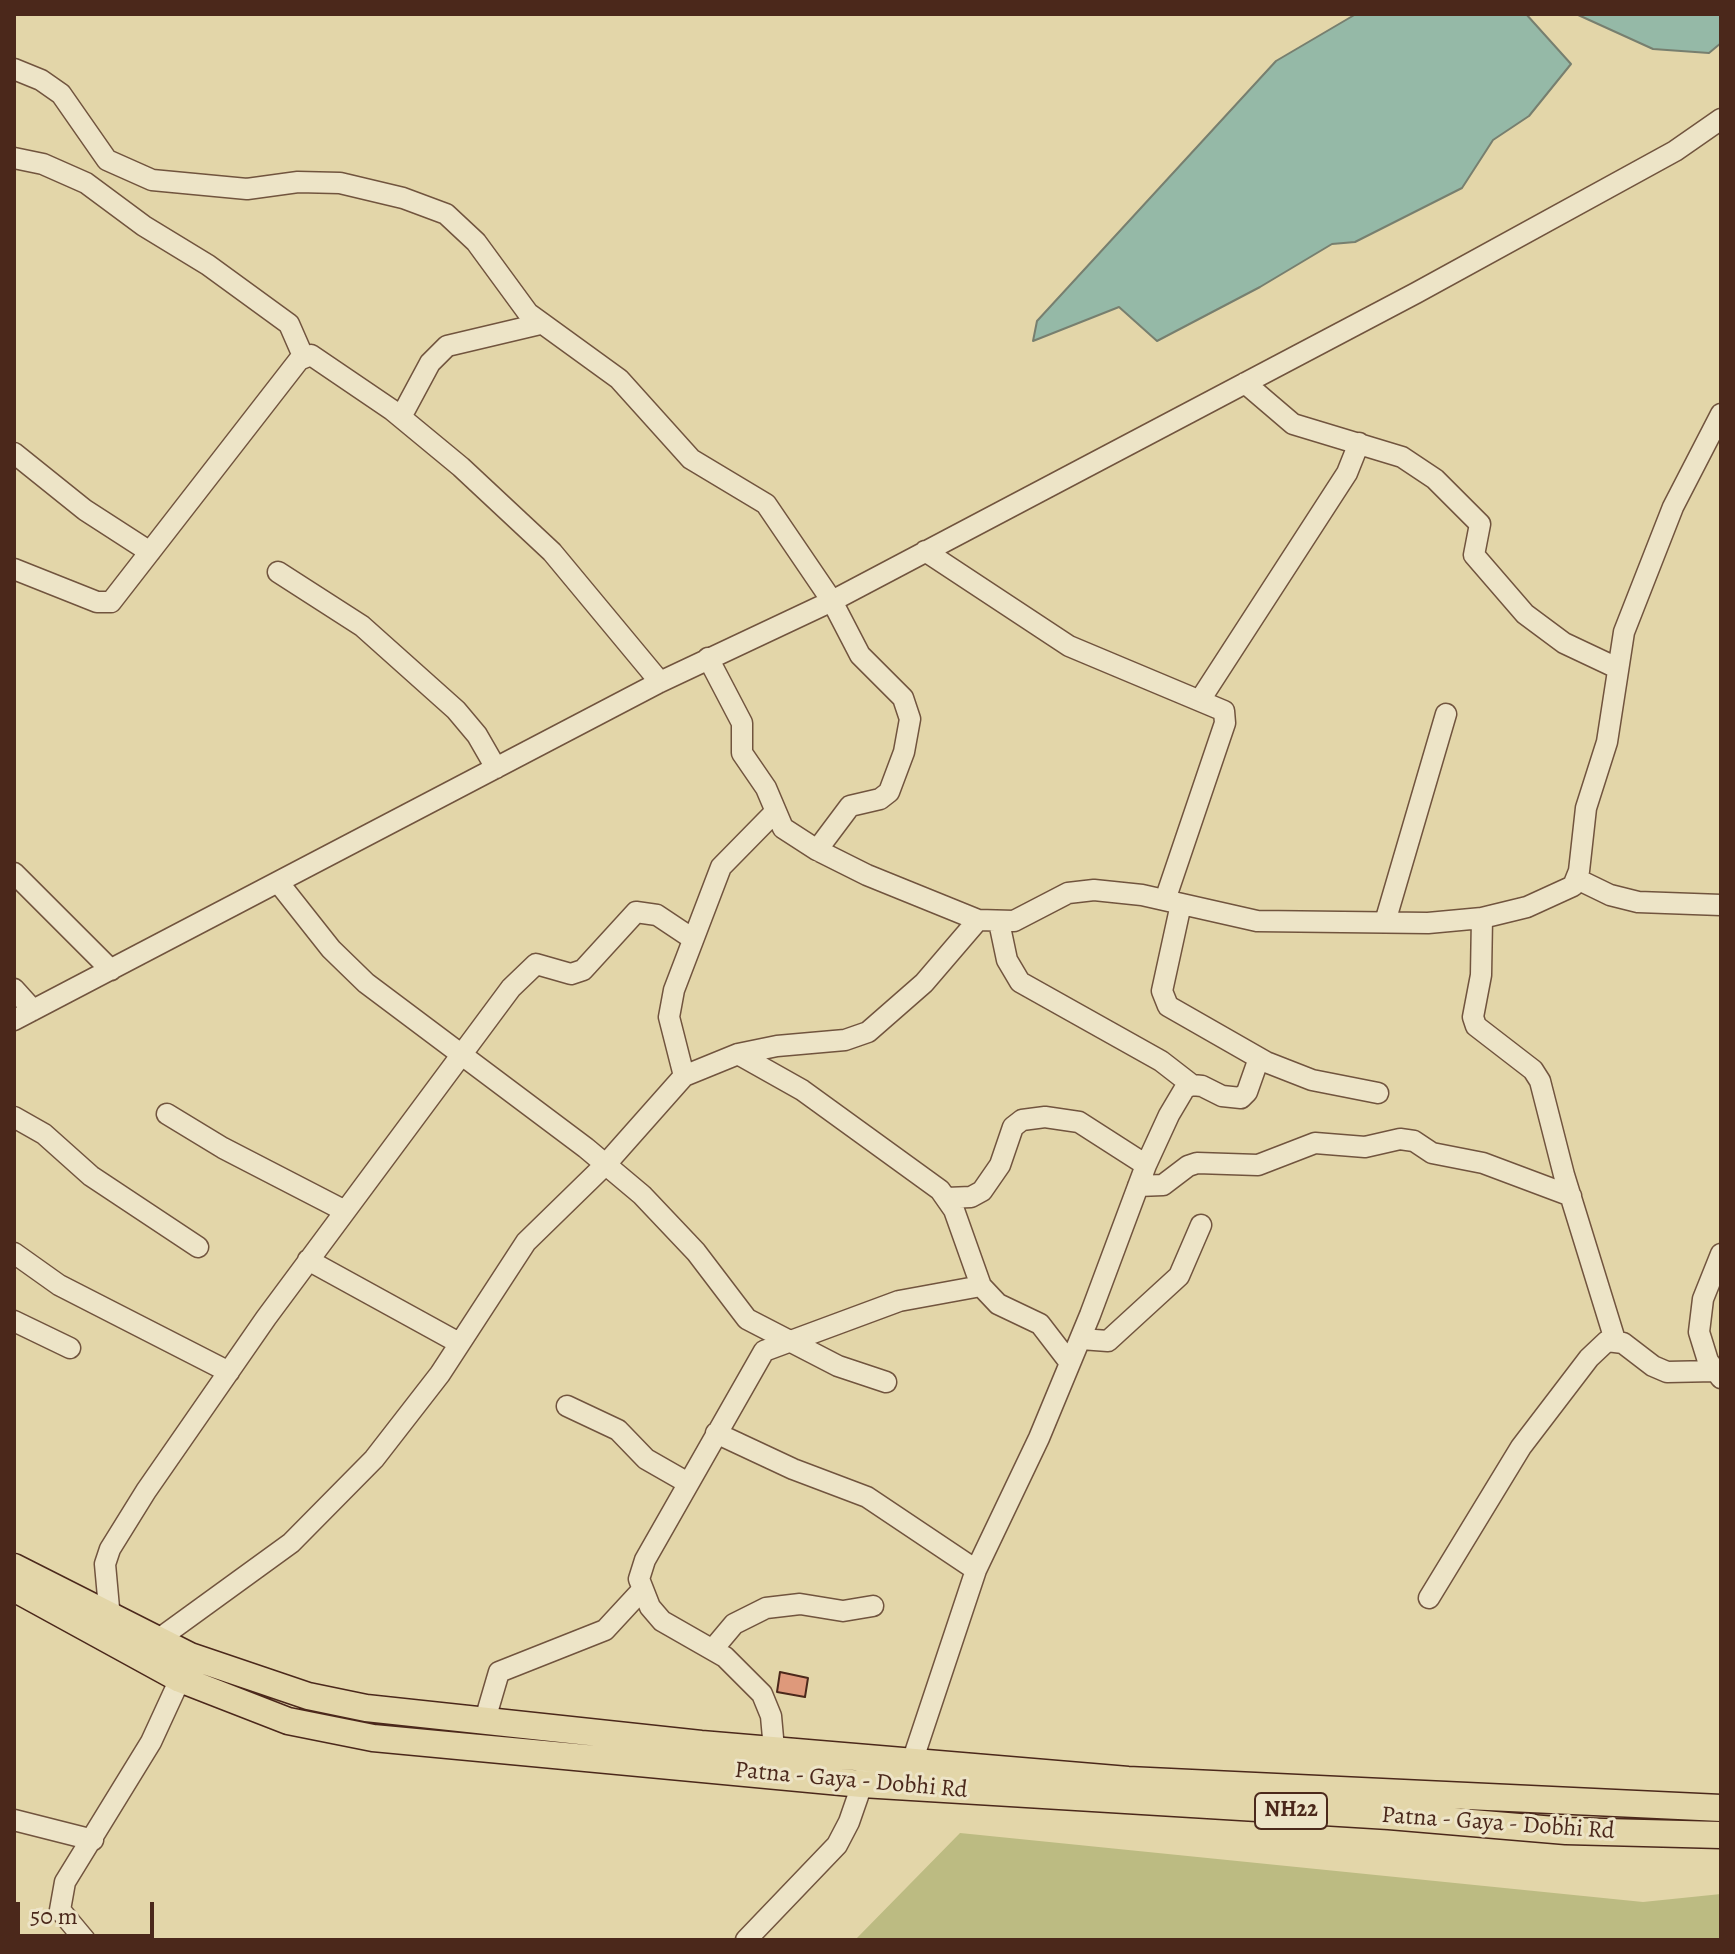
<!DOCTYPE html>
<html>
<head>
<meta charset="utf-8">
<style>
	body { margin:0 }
	#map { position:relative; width:1735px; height:1954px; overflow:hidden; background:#e3d6a9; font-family:Alegreya,serif }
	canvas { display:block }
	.frame { position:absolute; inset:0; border:16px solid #4b281b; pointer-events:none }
	.scale { position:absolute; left:16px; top:1902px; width:138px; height:36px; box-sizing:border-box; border:4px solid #4b281b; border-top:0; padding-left:10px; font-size:24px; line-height:28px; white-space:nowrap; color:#4b281b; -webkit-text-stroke:6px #ede4c7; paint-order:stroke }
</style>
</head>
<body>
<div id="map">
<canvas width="1735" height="1954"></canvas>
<div class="frame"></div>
<div class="scale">50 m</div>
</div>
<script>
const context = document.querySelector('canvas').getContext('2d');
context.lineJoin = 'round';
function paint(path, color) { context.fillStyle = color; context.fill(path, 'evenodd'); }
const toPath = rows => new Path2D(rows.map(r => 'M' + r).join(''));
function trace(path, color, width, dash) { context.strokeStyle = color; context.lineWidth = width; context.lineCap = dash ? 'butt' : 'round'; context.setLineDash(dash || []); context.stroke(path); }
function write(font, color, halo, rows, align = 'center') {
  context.font = font + ' Alegreya,serif'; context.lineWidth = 6; context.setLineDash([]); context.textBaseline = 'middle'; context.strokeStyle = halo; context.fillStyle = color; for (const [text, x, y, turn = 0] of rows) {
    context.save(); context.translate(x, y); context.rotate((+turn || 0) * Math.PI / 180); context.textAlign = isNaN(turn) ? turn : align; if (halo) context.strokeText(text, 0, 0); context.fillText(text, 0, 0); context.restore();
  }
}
paint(toPath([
	[960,1833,1643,1902,1721,1894,1721,1940,855,1940]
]), '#bcbb82');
const water = toPath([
	[1356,14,1526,14,1571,64,1529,116,1493,140,1462,188,1355,242,1332,244,1260,287,1157,341,1119,307,1033,341,1037,321,1276,61,1356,14],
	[1576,14,1721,14,1721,43,1709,53,1653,49,1576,14]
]);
paint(water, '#95b9a7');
trace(water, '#777f6f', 2);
const building = toPath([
	[780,1672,808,1678,805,1697,777,1692,780,1672]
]);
paint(building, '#de997b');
trace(building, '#4b281b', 2);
const minor = toPath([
	[14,69,41,80,61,94,107,160,152,180,247,189,298,182,340,183,403,198,446,214,476,242,528,313,619,379,691,459,766,504,832,601,860,655,903,698,910,719,904,752,889,792,880,799,850,806,817,850],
	[14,158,43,164,86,183,144,226,208,265,289,324,303,356],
	[1245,383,1293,424,1402,457,1435,479,1480,524,1474,555,1525,614,1564,643,1617,668],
	[401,417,430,363,447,346,540,324],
	[14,453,85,510,150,552],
	[925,551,1069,646,1224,711,1225,723,1165,900],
	[14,569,97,602,111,602,299,360,311,355,392,410,461,467,552,552,660,682],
	[278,572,362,626,456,710,477,735,496,768],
	[708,658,742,723,742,753,766,788,783,828,817,850,867,875,978,920,1014,921,1068,893,1094,890,1142,895,1257,921,1428,923,1482,918,1527,907,1573,886,1579,871,1586,808,1607,742,1624,632,1673,507,1721,414],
	[1200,700,1347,473,1359,443],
	[14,873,111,970],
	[1577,879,1610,895,1638,902,1721,905],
	[278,882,331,949,366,983,586,1148,642,1195,696,1252,747,1319,838,1366,886,1382],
	[1181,904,1162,991,1168,1006,1266,1062,1312,1080,1378,1093],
	[1482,918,1481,975,1473,1017,1476,1026,1533,1070,1540,1081,1564,1175,1615,1340],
	[999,922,1007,960,1020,982,1161,1061,1192,1085],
	[1385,922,1446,714],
	[14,989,33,1010],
	[14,1020,660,682,832,601,1416,293,1675,151,1721,119],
	[738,1054,802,1090,940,1190,954,1210,981,1286,998,1304,1040,1324,1070,1363],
	[684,1076,669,1017,674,990,721,867,774,813],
	[167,1114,223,1148,345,1211],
	[14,1117,44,1134,91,1176,198,1247],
	[1138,1186,1163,1185,1188,1166,1197,1163,1258,1165,1315,1143,1365,1147,1400,1139,1414,1141,1432,1153,1483,1163,1571,1196],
	[947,1198,971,1197,982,1191,1000,1165,1013,1127,1022,1120,1045,1117,1079,1122,1146,1165],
	[14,1253,59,1285,229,1372],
	[1721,1254,1703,1299,1699,1332,1708,1361,1721,1378],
	[308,1260,459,1343],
	[14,1321,70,1348],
	[1081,1339,1108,1341,1179,1276,1201,1225],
	[567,1406,618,1430,646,1459,688,1483],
	[716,1433,793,1469,867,1497,976,1570],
	[1429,1598,1521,1447,1589,1358,1607,1341,1623,1343,1653,1366,1667,1372,1715,1371],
	[110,1619,105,1564,110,1549,146,1491,266,1318,511,988,536,964,571,974,583,970,636,912,657,915,693,939],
	[156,1641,291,1543,374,1459,440,1374,526,1242,606,1164,684,1076,738,1054,777,1046,845,1040,868,1032,924,983,978,920],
	[713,1649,734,1624,766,1608,800,1604,843,1611,873,1606],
	[484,1723,499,1672,605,1630,642,1590],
	[774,1749,771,1716,762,1694,725,1657,662,1621,650,1607,639,1579,645,1560,764,1351,899,1301,981,1286],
	[912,1762,976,1570,1039,1438,1090,1315,1146,1165,1169,1115,1185,1088,1192,1085,1202,1086,1222,1096,1241,1098,1247,1092,1259,1058],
	[14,1820,93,1840],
	[85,1940,60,1910,65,1882,151,1742,180,1679],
	[746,1940,837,1845,849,1822,866,1773]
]);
const major = toPath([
	[14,1567,190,1656,308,1696,366,1708,701,1744,1128,1780,1721,1808],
	[14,1588,180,1679,288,1721,373,1738,862,1784,1389,1816,1566,1831,1721,1835]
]);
trace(minor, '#71543e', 23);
trace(major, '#4b281b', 29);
trace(minor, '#ede4c7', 20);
trace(major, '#e3d6a9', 26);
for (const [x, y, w] of [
	[1291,1811,72]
]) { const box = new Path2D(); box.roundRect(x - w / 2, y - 18, w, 36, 6); context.fillStyle = '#ede4c7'; context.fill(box); trace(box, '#4b281b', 2); }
write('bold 22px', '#4b281b', null, [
	["NH22",1291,1811]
]);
write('24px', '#4b281b', '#ede4c7', [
	["Patna - Gaya - Dobhi Rd",851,1781,5],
	["Patna - Gaya - Dobhi Rd",1498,1824,4]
]);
</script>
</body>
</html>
